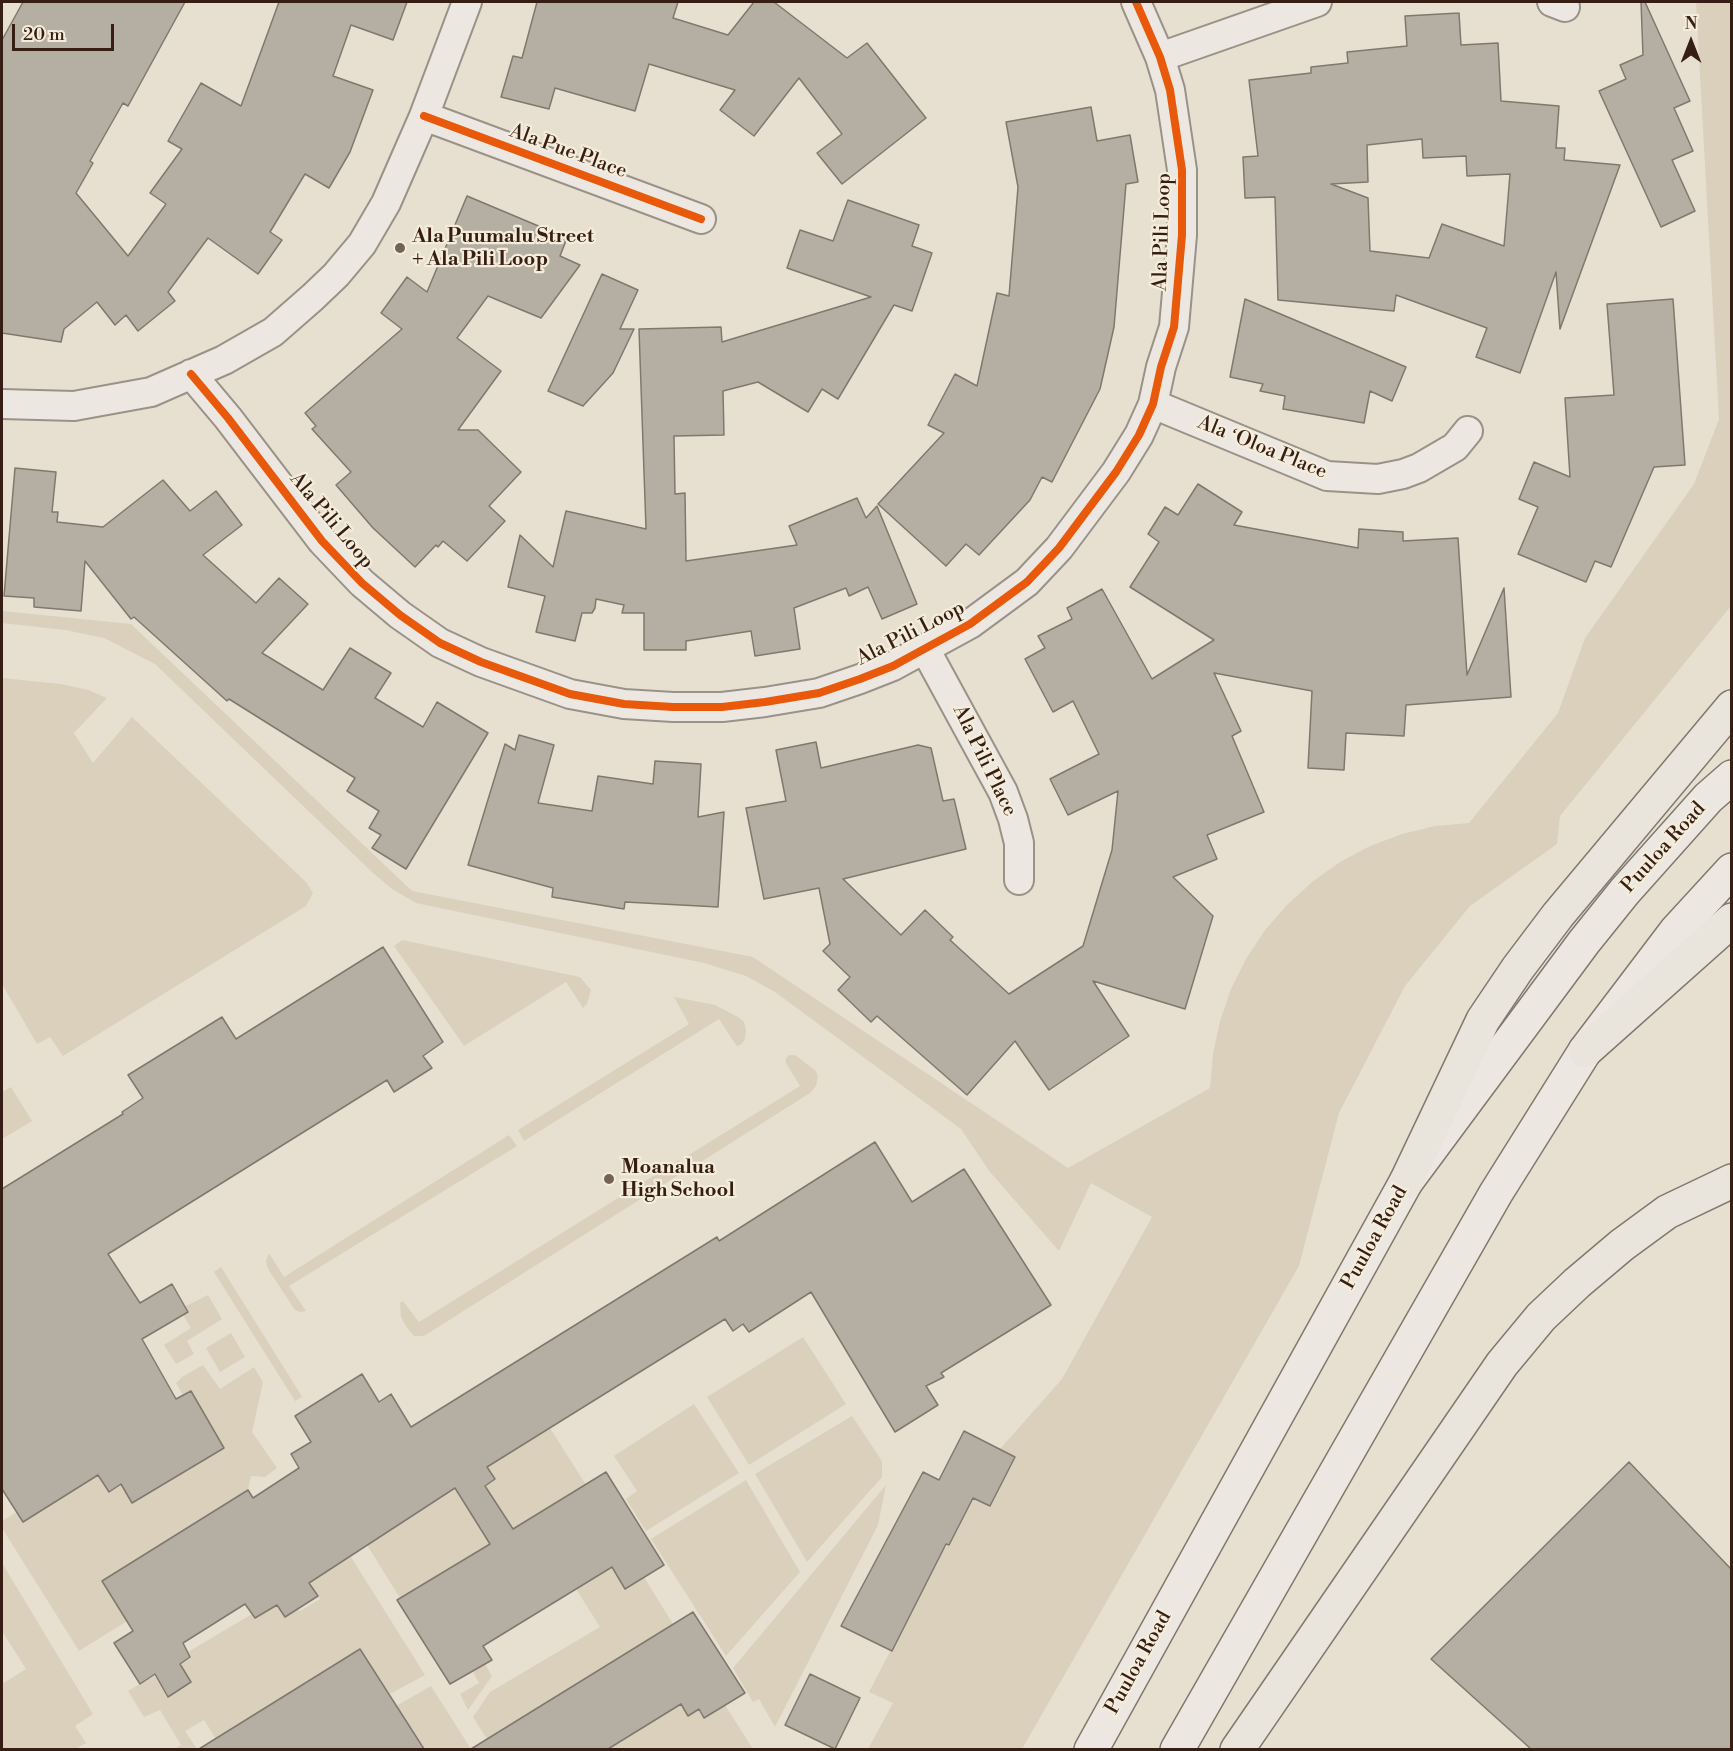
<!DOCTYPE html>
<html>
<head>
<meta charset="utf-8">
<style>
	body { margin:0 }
	#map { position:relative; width:1733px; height:1751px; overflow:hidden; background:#e7e0d1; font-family:"Libre Bodoni",serif }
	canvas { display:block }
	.frame { position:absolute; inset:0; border:3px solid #371e14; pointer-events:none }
	.north { position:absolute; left:1661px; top:12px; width:60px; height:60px; -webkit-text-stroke:4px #f5eddc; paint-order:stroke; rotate:0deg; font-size:16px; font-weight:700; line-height:24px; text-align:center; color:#371e14 }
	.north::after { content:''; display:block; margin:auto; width:21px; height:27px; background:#371e14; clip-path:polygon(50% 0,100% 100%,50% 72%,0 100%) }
	.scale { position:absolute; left:12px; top:24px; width:102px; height:27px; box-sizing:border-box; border:3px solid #371e14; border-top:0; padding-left:8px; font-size:18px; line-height:21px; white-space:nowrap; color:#371e14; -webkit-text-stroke:4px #f5eddc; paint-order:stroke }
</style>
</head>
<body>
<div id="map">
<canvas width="1733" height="1751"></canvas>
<div class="frame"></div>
<div class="north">N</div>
<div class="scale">20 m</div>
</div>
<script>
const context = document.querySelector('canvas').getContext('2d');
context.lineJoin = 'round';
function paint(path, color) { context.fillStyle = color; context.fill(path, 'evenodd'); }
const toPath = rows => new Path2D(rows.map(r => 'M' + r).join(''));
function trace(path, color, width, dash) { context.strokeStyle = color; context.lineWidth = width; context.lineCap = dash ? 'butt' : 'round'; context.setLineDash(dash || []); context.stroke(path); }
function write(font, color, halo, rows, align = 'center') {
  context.font = font + ' "Libre Bodoni",serif'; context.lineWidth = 4.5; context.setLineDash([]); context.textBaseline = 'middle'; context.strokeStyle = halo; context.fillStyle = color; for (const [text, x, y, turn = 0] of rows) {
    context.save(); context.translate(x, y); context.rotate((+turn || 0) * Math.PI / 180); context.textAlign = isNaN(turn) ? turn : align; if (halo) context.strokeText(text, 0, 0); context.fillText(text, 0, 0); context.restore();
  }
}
paint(toPath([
	[1696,2,1731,2,1731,606,1560,816,1557,844,1470,906,1405,986,1339,1113,1299,1266,1022,1749,868,1749,893,1703,869,1692,943,1549,949,1545,973,1498,991,1505,1015,1457,1000,1449,1062,1379,1152,1217,1091,1183,1059,1251,990,1172,961,1129,775,992,746,976,704,963,416,903,392,889,373,873,155,664,104,638,65,630,2,623,2,611,131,624,412,891,753,957,1068,1168,1210,1088,1213,1054,1220,1021,1231,989,1246,959,1265,930,1287,905,1312,882,1340,862,1370,846,1402,834,1435,826,1469,823,1558,713,1585,638,1694,484,1719,419],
	[2,678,61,684,88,690,107,698,74,733,93,763,132,717,306,882,313,893,306,906,63,1056,50,1037,37,1044,2,984],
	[402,940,580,977,591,990,587,1004,583,1008,566,982,464,1046,394,946],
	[674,997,715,1005,738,1017,744,1022,746,1030,745,1039,742,1044,737,1046,734,1042,719,1019,524,1141,518,1130,689,1024],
	[789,1055,795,1055,816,1071,818,1077,816,1086,810,1093,693,1167,687,1156,800,1086,786,1063,786,1058],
	[11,1087,32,1121,2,1139,2,1092],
	[509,1135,517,1146,289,1286,306,1311,300,1312,295,1310,268,1269,266,1261,269,1253,284,1277],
	[679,1160,685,1171,424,1336,414,1336,407,1328,401,1317,400,1303,403,1301,419,1322],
	[221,1267,301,1395,302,1397,295,1401,214,1272],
	[208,1295,222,1319,187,1341,194,1354,176,1364,164,1345,191,1328,183,1315,187,1312,184,1307],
	[231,1333,245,1357,220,1372,206,1348],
	[803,1337,846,1404,749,1465,707,1397],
	[203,1365,220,1389,254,1367,263,1382,252,1432,277,1468,265,1477,251,1476,248,1490,103,1581,127,1621,79,1651,2,1528,2,1521,17,1512,23,1522,82,1485,92,1465,109,1492,121,1484,132,1503,224,1448,191,1392,183,1395,176,1383,182,1377],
	[694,1404,739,1473,646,1531,626,1499,637,1491,614,1456],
	[852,1416,882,1461,882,1477,807,1562,755,1474],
	[550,1428,586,1485,400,1598,367,1545,456,1489,485,1486,495,1479,487,1467],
	[746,1480,800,1572,726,1656,651,1539],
	[886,1485,878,1525,775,1727,759,1699,753,1702,733,1668],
	[351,1557,425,1675,390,1694,360,1649,216,1739,204,1720,185,1731,197,1749,174,1749,181,1745,160,1710,144,1717,128,1691,155,1675,169,1696,191,1683,180,1664,190,1658,188,1652,252,1614,256,1618,277,1605,298,1609,300,1611,320,1599,308,1581],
	[2,1563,93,1714,75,1726,86,1743,75,1749,2,1749,2,1684,26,1669,2,1631],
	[612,1567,625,1588,644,1577,673,1624,487,1739,473,1717,490,1692,600,1627,576,1589],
	[485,1664,492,1676,468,1710,460,1694,479,1683,473,1672],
	[431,1686,471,1749,424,1749,396,1706],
	[681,1704,688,1716,699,1709,704,1718,725,1705,753,1749,608,1750]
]), '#dad0bc');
const building = toPath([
	[23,2,185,2,128,106,123,103,90,161,93,163,76,193,128,256,166,204,150,193,182,149,168,141,201,83,241,106,279,2,407,2,393,40,351,25,333,76,373,90,350,152,329,188,305,174,270,232,282,240,258,274,208,238,168,292,175,301,138,331,126,315,115,325,97,302,64,329,61,342,2,333,2,40,23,2],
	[537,2,678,2,673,18,728,35,754,2,774,2,847,58,867,43,926,118,842,184,817,153,842,134,799,78,754,136,720,110,735,90,649,64,635,111,555,88,549,109,501,97,513,56,522,58,537,2],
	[1641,2,1645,2,1690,101,1674,108,1693,151,1672,160,1695,211,1661,227,1599,91,1626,79,1620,65,1643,55,1641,2],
	[1459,13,1461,45,1498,43,1501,101,1559,106,1556,148,1565,148,1564,160,1620,165,1560,329,1556,272,1520,373,1476,357,1487,328,1396,295,1394,311,1278,300,1275,197,1245,198,1243,157,1258,156,1249,80,1311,73,1311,67,1348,63,1347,52,1407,46,1405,16,1459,13],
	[1422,139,1423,158,1466,156,1467,176,1510,174,1504,246,1442,224,1429,258,1370,251,1368,198,1331,184,1368,182,1367,145,1422,139],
	[1091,107,1097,141,1130,135,1138,182,1126,184,1114,327,1100,389,1052,482,1042,477,1030,500,979,555,966,544,946,566,878,504,944,433,928,425,955,374,977,386,997,293,1009,296,1018,187,1006,122,1091,107],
	[467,196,567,238,560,256,580,265,541,318,488,296,457,338,501,371,458,430,478,430,521,472,489,506,505,521,467,561,443,541,438,547,436,545,415,567,373,528,336,485,351,472,312,429,316,426,305,413,402,329,381,313,407,277,427,292,467,196],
	[848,200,919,225,912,246,932,253,912,311,894,305,838,399,822,389,808,412,758,382,723,391,724,435,674,436,675,494,685,493,686,561,797,545,789,526,857,498,866,518,877,506,917,604,882,619,868,587,849,596,846,588,794,608,800,649,755,656,751,631,686,641,686,650,644,650,644,613,622,613,624,605,596,599,595,608,592,613,582,613,575,641,536,632,545,596,508,587,520,535,553,567,566,511,646,529,639,329,721,327,722,342,871,297,787,268,800,230,833,241,848,200],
	[602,274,638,290,620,329,634,329,613,373,583,406,548,391,602,274],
	[1245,299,1406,367,1392,401,1370,391,1364,423,1283,409,1285,396,1260,391,1263,384,1230,377,1245,299],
	[1673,299,1685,465,1654,467,1611,567,1595,561,1586,582,1518,554,1538,507,1519,499,1534,462,1570,477,1565,398,1614,395,1607,304,1673,299],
	[15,468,56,472,52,512,58,512,57,522,103,527,163,480,190,511,216,491,242,525,203,555,256,603,279,578,308,604,262,653,323,690,350,648,391,673,375,698,423,727,437,702,488,733,406,869,372,848,381,835,369,828,379,811,347,791,355,778,229,699,227,701,134,617,131,619,85,561,81,611,34,607,34,598,4,596,15,468],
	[1198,484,1242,512,1234,525,1358,548,1359,529,1403,532,1403,541,1458,538,1467,675,1504,588,1511,697,1406,705,1404,736,1346,733,1344,770,1308,768,1312,691,1214,673,1241,731,1232,736,1264,812,1207,835,1217,859,1173,877,1213,916,1185,1009,1093,981,1129,1036,1049,1090,1015,1041,967,1095,877,1016,871,1022,838,990,850,977,823,951,830,944,819,888,764,899,746,808,786,801,776,750,816,742,821,768,918,745,931,748,943,801,954,799,966,849,843,879,901,935,925,910,953,937,950,940,1009,994,1083,946,1112,850,1118,791,1068,815,1050,779,1099,754,1073,701,1053,712,1025,659,1045,648,1038,636,1072,619,1067,608,1102,589,1152,679,1214,640,1130,587,1159,542,1148,534,1165,507,1178,515,1198,484],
	[519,735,554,745,538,803,592,811,598,776,653,784,655,761,701,764,698,817,724,812,718,907,625,902,624,909,552,897,553,888,468,865,505,744,515,750,519,735],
	[383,947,443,1042,423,1056,432,1068,394,1092,387,1080,108,1254,140,1303,172,1284,188,1312,142,1339,176,1399,191,1391,224,1448,132,1503,121,1484,109,1492,98,1475,23,1522,2,1489,2,1189,123,1114,122,1112,143,1098,128,1075,222,1017,236,1039,383,947],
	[875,1142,912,1202,964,1169,1051,1305,941,1373,944,1377,926,1386,938,1405,895,1432,811,1292,749,1332,743,1324,733,1331,725,1319,487,1467,495,1479,485,1486,513,1529,606,1472,664,1565,625,1589,612,1567,483,1646,492,1660,450,1684,397,1600,490,1544,455,1488,309,1583,318,1596,285,1617,277,1605,255,1618,245,1604,183,1643,190,1657,180,1664,191,1682,168,1697,155,1674,140,1684,114,1643,133,1631,102,1581,248,1490,253,1498,299,1468,291,1454,311,1442,295,1416,362,1374,379,1402,391,1394,411,1427,717,1237,719,1241,875,1142],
	[964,1431,1015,1457,990,1506,973,1498,949,1545,946,1544,892,1651,841,1626,923,1472,939,1480,964,1431],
	[1629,1462,1731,1569,1731,1749,1531,1749,1431,1659,1629,1462],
	[693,1612,745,1693,704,1718,699,1709,688,1716,681,1704,608,1749,471,1749,693,1612],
	[360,1649,424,1749,199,1749,360,1649],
	[810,1674,860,1698,835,1749,785,1725,810,1674]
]);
paint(building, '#b4aea3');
trace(building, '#80786f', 1.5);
const street = toPath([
	[1552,2,1565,7],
	[1160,57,1317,2],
	[424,116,701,219],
	[191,374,228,418,322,541,362,583,400,615,440,643,481,662,570,694,624,704,673,707,722,707,765,702,819,693,860,679,893,666,970,624,1027,582,1059,548,1116,472,1139,435,1153,404,1161,367,1174,327,1182,235,1182,170,1170,90,1160,57,1136,2],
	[2,404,74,406,151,392,224,360,273,332,313,297,336,275,362,244,386,203,424,116,467,2],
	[1153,404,1327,476,1378,479,1403,474,1419,468,1455,447,1468,431],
	[925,649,1003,792,1013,819,1019,843,1019,880]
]);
const secondary = toPath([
	[1091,1750,1406,1182,1584,942,1625,891,1708,798,1732,777],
	[1177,1750,1496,1193,1585,1051,1676,931,1732,870]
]);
const highway = toPath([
	[1585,1051,1732,920],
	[1406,1182,1483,1020,1518,968,1558,915,1732,707],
	[1237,1750,1502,1364,1541,1317,1577,1283,1622,1245,1667,1212,1732,1181]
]);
trace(street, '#999288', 32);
trace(secondary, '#80786f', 36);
trace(highway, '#80786f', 36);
trace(street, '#ece8e1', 28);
trace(secondary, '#ece8e1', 33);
trace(highway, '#e9e4dc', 33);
trace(toPath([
	[424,116,701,219],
	[191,374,228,418,322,541,362,583,400,615,440,643,481,662,570,694,624,704,673,707,722,707,765,702,819,693,860,679,893,666,970,624,1027,582,1059,548,1116,472,1139,435,1153,404,1161,367,1174,327,1182,235,1182,170,1170,90,1160,57,1136,2]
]), '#e8590c', 8);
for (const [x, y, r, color] of [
	[400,248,6,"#756256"],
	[609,1179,6,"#756256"]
]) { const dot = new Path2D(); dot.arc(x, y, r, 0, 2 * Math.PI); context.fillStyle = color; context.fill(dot); trace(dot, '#f5eddc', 2); }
write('20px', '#371e14', '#f5eddc', [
	["Ala Pue Place",568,152,20],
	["Ala Pili Loop",1163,232,-88],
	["Ala ʻOloa Place",1262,448,22],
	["Ala Pili Loop",331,521,50],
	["Ala Pili Loop",911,634,-27],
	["Ala Pili Place",984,761,64],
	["Puuloa Road",1664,848,-48],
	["Puuloa Road",1375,1238,-61],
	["Puuloa Road",1139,1663,-61]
]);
write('bold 20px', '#371e14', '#f5eddc', [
	["Ala Puumalu Street",412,237],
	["+ Ala Pili Loop",412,260],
	["Moanalua",621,1168],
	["High School",621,1191]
], 'left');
</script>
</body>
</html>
